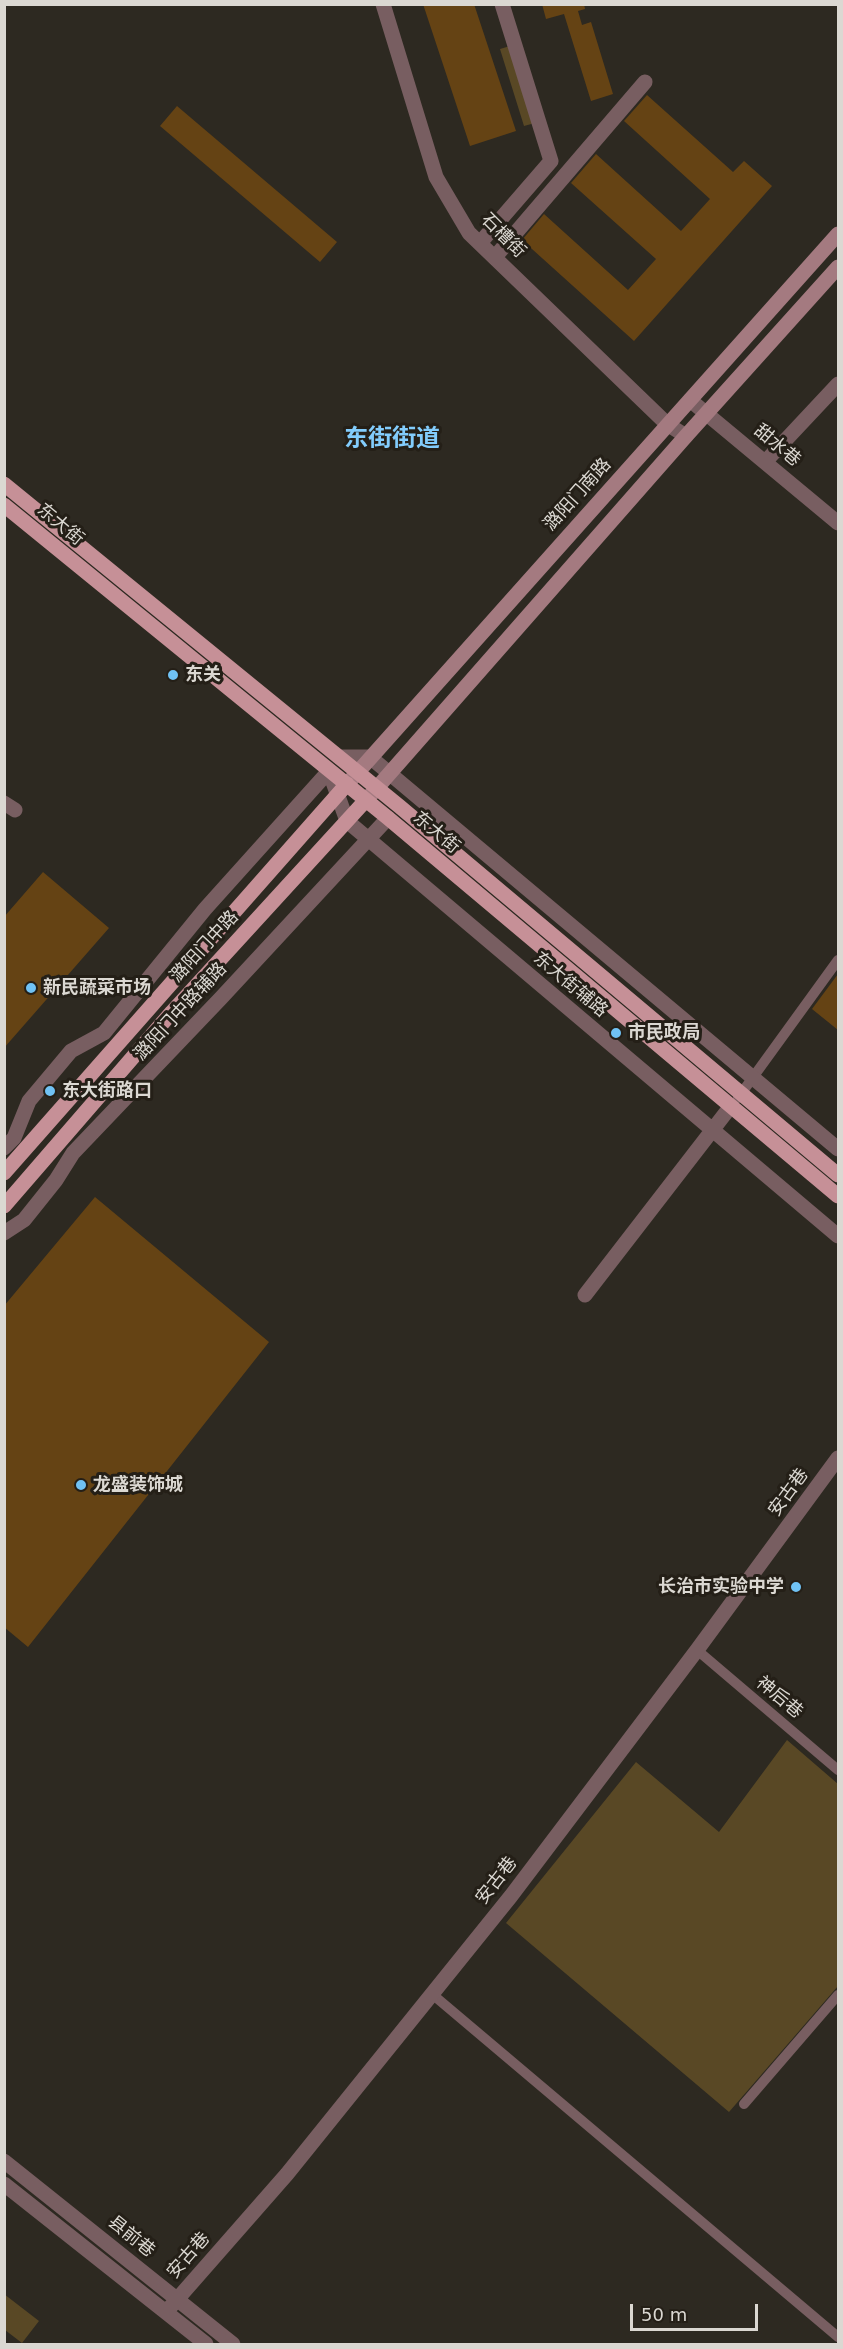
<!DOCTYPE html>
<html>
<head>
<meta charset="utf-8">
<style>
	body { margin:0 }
	#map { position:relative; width:843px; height:2349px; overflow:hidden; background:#2d2921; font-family:"DejaVu Sans",sans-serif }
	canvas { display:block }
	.frame { position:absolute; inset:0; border:6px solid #dbd8d2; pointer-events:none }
	.scale { position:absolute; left:630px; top:2304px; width:128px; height:27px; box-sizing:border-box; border:3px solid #dbd8d2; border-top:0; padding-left:8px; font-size:18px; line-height:21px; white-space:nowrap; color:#dbd8d2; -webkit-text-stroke:4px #241f17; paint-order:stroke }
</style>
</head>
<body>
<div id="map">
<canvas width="843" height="2349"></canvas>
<div class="frame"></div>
<div class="scale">50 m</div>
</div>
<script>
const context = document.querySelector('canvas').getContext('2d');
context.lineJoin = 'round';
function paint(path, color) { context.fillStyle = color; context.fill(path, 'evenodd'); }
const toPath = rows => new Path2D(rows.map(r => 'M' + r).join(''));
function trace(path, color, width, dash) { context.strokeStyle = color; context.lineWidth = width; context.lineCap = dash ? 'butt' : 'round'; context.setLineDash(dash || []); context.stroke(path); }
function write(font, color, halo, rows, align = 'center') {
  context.font = font + ' "DejaVu Sans","Noto Sans SC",sans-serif'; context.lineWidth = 6; context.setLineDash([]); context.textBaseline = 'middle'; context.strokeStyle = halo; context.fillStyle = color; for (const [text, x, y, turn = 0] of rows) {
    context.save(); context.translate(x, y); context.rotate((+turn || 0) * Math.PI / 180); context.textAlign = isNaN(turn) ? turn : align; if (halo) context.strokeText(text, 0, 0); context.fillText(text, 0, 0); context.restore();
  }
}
paint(toPath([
	[510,46,535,123,524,126,500,49],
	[787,1740,838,1784,838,1986,729,2112,506,1923,636,1762,719,1832],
	[4,2294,39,2321,22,2343,5,2330]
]), '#594825');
paint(toPath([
	[423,4,474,4,516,131,470,146],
	[542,4,584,4,585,9,578,11,582,25,591,22,613,94,591,101,564,14,546,19],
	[647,95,733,172,744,161,772,186,634,341,522,240,544,214,628,290,656,259,571,183,596,154,681,231,710,199,624,121],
	[177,106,337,242,320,262,160,126],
	[43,872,109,928,4,1048,4,917],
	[838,974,838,1030,812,1009],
	[95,1197,269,1342,28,1647,4,1627,4,1306]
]), '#654314');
trace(toPath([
	[738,1098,838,960],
	[697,1650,838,1770],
	[432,1994,838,2337],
	[744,2104,838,1995]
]), '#785e61', 10);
trace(toPath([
	[383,4,436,177,469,233,667,424,686,436],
	[480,243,551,161,502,4],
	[495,257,645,82],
	[690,400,838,523],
	[765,462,838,384],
	[339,757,370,757,838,1149],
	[4,803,15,810],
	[4,1148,14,1138,29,1101,71,1051,104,1033,205,909,329,771,347,821,838,1236],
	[4,1233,24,1220,56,1180,73,1153,221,998,388,818],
	[585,1295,731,1106],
	[4,2161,233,2344],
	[4,2184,206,2344],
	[166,2312,287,2174,511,1896,697,1650,838,1458]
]), '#785e61', 15);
trace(toPath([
	[349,782,838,234],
	[368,798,686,436,838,267]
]), '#a47a80', 15);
trace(toPath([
	[4,484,399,806,838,1175],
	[4,505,388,818,838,1196],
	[4,1173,347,784],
	[4,1206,172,1012,366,800]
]), '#c69097', 15);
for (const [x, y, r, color] of [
	[173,675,6,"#70c2f4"],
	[31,988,6,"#70c2f4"],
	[616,1033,6,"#70c2f4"],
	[50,1091,6,"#70c2f4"],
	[81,1485,6,"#70c2f4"],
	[796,1587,6,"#70c2f4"]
]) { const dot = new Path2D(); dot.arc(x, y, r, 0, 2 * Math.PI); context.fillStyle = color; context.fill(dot); trace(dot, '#241f17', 2); }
write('18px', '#dbd8d2', '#241f17', [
	["石槽街",503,236,45],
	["甜水巷",777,446,40],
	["潞阳门南路",578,495,-48],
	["东大街",60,525,40],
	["东大街",436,833,40],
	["潞阳门中路",205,947,-47],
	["东大街辅路",570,985,40],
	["潞阳门中路辅路",181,1012,-47],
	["安古巷",789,1493,-54],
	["神后巷",779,1698,40],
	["安古巷",497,1881,-52],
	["县前巷",131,2237,39],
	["安古巷",189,2256,-49]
]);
write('bold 18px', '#dbd8d2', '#241f17', [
	["东关",185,675],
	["新民蔬菜市场",43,988],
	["市民政局",628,1033],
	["东大街路口",62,1091],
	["龙盛装饰城",93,1485],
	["长治市实验中学",784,1587,"right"]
], 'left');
write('bold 24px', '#82ccfc', '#241f17', [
	["东街街道",392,440]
]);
</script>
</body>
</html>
